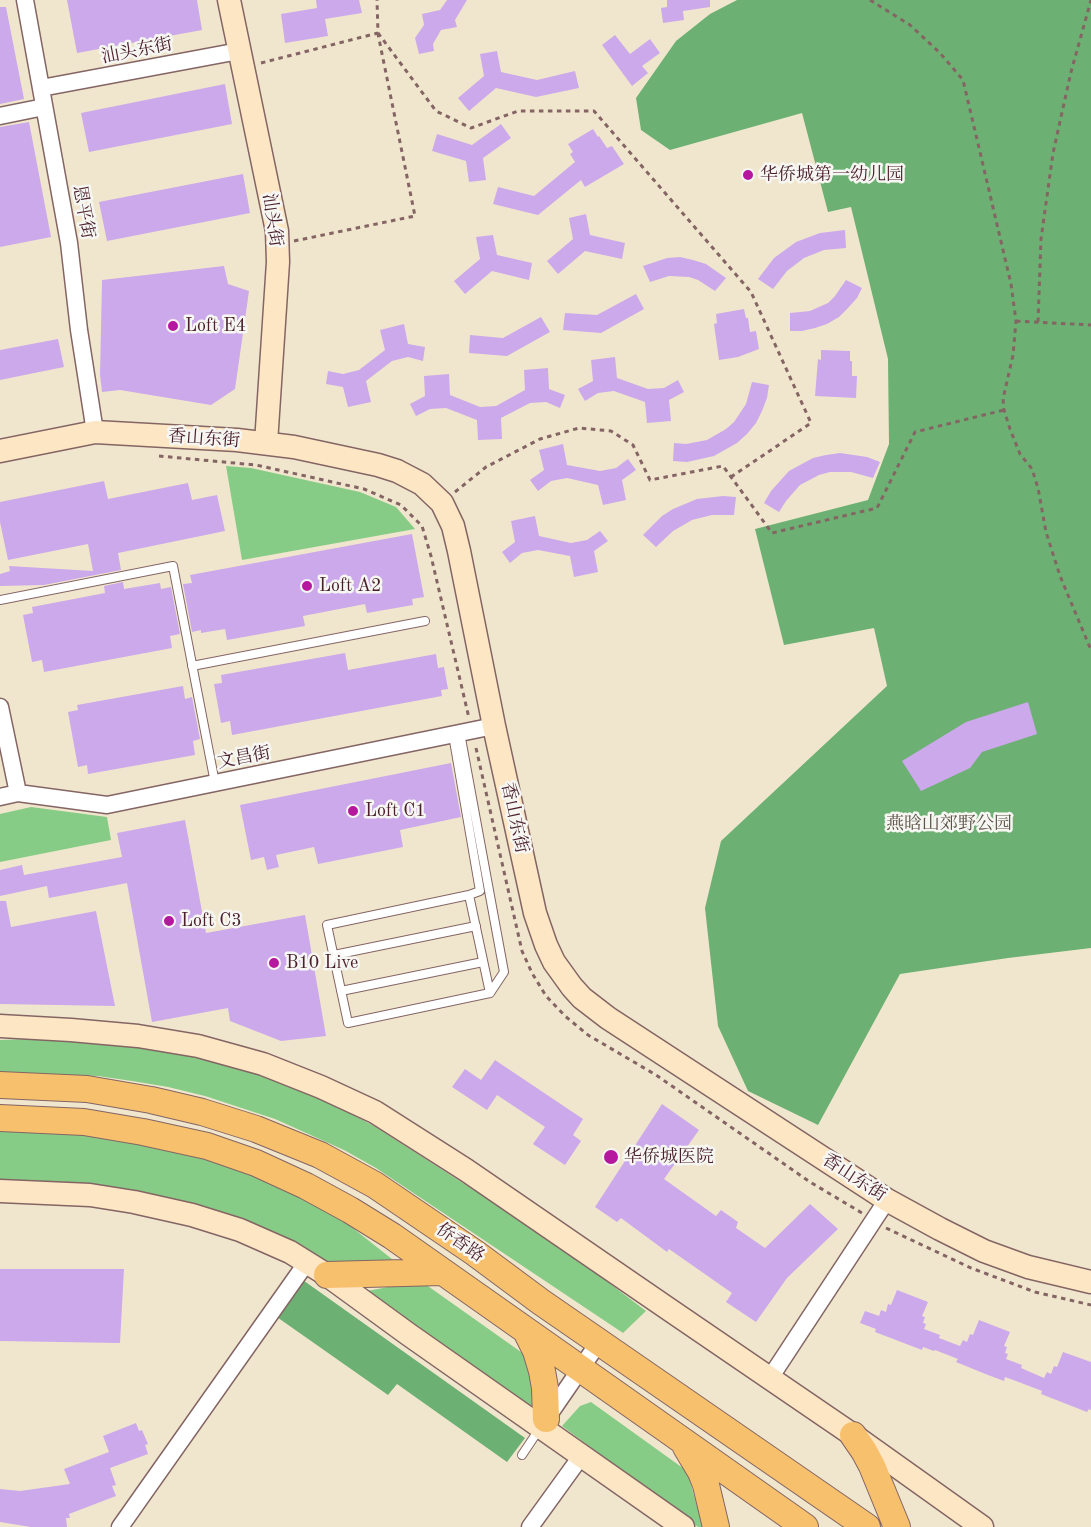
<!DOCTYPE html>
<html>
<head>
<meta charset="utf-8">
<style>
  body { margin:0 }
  canvas { display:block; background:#f0e6cd }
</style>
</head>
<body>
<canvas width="1091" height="1527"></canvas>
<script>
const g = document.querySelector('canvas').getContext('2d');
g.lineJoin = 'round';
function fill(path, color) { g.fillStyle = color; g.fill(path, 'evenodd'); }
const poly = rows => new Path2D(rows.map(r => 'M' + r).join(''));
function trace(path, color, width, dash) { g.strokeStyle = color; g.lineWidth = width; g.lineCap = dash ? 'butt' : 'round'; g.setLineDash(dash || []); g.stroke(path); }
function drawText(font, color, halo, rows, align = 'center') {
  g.font = font + ' "Old Standard TT","Noto Serif SC",serif'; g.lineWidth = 5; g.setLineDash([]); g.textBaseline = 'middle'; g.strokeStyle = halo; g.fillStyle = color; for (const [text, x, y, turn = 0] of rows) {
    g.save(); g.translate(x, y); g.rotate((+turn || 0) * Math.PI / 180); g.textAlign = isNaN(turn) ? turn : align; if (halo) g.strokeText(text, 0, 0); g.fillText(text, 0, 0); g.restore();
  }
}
fill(poly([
  [226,466,251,468,360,492,396,507,415,529,242,560],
  [31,807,107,817,111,840,0,862,0,814],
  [52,1038,123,1042,195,1056,254,1073,314,1094,374,1126,555,1242,646,1311,623,1333,376,1168,344,1150,275,1119,205,1096,168,1087,132,1081,98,1076,0,1072,0,1040],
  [0,1128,125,1138,230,1164,330,1210,397,1263,326,1269,272,1238,0,1181],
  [409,1283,425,1284,521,1352,530,1362,535,1399,532,1410,362,1292],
  [591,1402,687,1471,703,1527,698,1527,562,1426,580,1406]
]), '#87cc86');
fill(poly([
  [737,0,1091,0,1091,948,1008,958,900,974,818,1125,748,1091,718,1026,705,908,721,841,887,686,874,628,784,645,755,529,868,500,889,444,888,359,851,207,828,212,802,113,670,150,641,130,636,98,676,41,710,14],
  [300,1278,525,1438,507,1462,397,1384,388,1395,274,1315]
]), '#6db073');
fill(poly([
  [67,0,197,0,202,30,77,53],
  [316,0,359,0,362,13,325,19,328,36,285,43,281,14,317,8],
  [447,0,467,0,455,20,457,27,441,30,433,44,434,51,419,54,415,38,424,25,422,14,440,10],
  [667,0,710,0,710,7,683,11,684,20,663,23,661,8,667,7],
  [0,7,6,7,24,99,0,104],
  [615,35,630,54,650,39,660,53,642,66,648,73,632,86,602,45],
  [497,51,501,72,537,80,575,71,579,88,536,97,496,88,469,111,458,98,484,76,480,54],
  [225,84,232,124,89,152,81,113],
  [29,122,51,237,0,247,0,127],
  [501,124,511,138,483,158,486,180,469,182,466,161,432,151,437,134,472,145],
  [593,129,598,137,599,136,607,148,612,146,624,164,585,187,581,180,538,215,493,204,498,187,534,196,575,162,570,154,573,152,568,144],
  [243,174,250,213,107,241,99,202],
  [586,214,590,235,625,243,622,259,585,251,558,274,547,261,573,239,569,218],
  [845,230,846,248,824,250,804,258,787,271,773,289,758,279,774,258,796,242,820,233],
  [493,235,497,255,532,263,529,280,492,271,465,294,454,281,480,259,476,237],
  [680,257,693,260,706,264,726,278,715,291,698,280,689,277,669,276,650,282,643,266,667,258],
  [224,266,228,284,249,291,235,389,211,405,120,390,102,392,100,375,102,280],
  [846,280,862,288,857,298,848,308,839,317,827,324,815,328,802,331,790,331,790,313,810,311,828,303,835,296],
  [636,294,644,309,601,333,563,330,565,313,597,315],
  [744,309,746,318,748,318,750,332,756,331,759,349,738,357,719,360,714,324,717,323,716,314],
  [541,317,550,332,507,356,469,353,470,335,503,338],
  [404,324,408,344,425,347,423,361,408,357,392,361,366,381,371,402,348,407,343,387,326,384,328,371,343,374,359,370,385,350,380,330],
  [58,339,64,367,0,380,0,350],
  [821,350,850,351,850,361,852,361,852,376,857,376,856,398,815,396,818,359,821,360],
  [615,357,617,378,648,389,664,388,678,380,684,392,669,400,671,421,647,423,645,402,614,391,598,393,585,401,578,389,593,381,591,360],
  [548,368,549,389,565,395,560,408,546,402,530,403,501,418,502,439,478,440,477,420,446,408,430,409,416,416,410,404,425,396,424,376,449,374,450,395,480,407,496,406,525,390,524,370],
  [752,382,769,385,767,398,762,411,756,423,747,434,737,443,714,456,687,462,673,461,674,443,686,444,707,440,726,429,734,422,746,404],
  [563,444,567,465,600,471,616,468,628,459,636,470,622,480,626,500,603,505,598,485,567,478,551,481,538,491,530,480,544,470,539,450],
  [840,453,867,457,880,462,873,478,851,472,830,472,819,475,800,485,786,501,779,512,764,503,771,491,789,471,813,458,826,455],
  [104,481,108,499,188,483,192,500,217,495,225,531,118,553,121,570,44,585,0,586,0,574,10,571,9,566,93,571,88,544,8,560,0,522,0,502],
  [723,496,736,497,734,515,712,515,692,520,673,531,656,547,643,535,662,516,673,509,697,499],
  [535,516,539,536,571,543,587,540,600,531,608,541,594,551,598,572,574,577,570,556,538,550,522,553,510,563,502,552,515,542,511,521],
  [412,534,424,597,412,599,413,605,367,613,365,604,303,616,305,626,227,640,225,629,201,633,201,630,192,632,183,584,192,583,190,575],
  [123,582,124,589,160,583,161,589,171,587,180,634,170,636,172,648,44,672,42,660,32,662,23,615,33,613,32,607,105,593,104,586],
  [345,653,348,670,436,654,438,668,444,667,448,689,441,690,442,696,232,735,230,721,221,723,214,684,222,683,221,675],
  [183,686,185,699,192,697,200,739,193,741,195,755,88,774,87,765,78,767,68,712,78,710,77,705],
  [1028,702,1037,734,982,752,970,768,921,791,902,761,966,722],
  [451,763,461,817,400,830,403,847,318,864,314,847,276,855,279,867,267,870,264,857,251,860,240,805],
  [185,820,206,933,305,915,326,1036,281,1041,230,1021,228,1008,152,1022,127,883,49,898,47,886,0,896,0,870,22,865,24,875,122,857,117,833],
  [0,901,6,901,11,927,96,911,115,1006,0,1004],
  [495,1060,583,1119,573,1135,581,1141,565,1165,533,1144,545,1127,497,1095,487,1110,452,1087,465,1069,481,1080],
  [662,1104,699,1130,664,1179,716,1216,721,1210,738,1222,736,1228,765,1248,810,1204,838,1229,787,1278,756,1322,726,1302,732,1293,669,1249,667,1252,621,1218,617,1222,595,1207],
  [0,1269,124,1269,120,1343,0,1341],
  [897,1290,928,1302,922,1316,925,1317,923,1323,926,1324,924,1329,940,1335,939,1338,960,1346,963,1340,967,1342,970,1334,973,1335,979,1320,1010,1332,1004,1346,1007,1347,1005,1353,1008,1354,1006,1359,1022,1365,1021,1368,1044,1378,1047,1372,1051,1374,1054,1366,1057,1367,1063,1352,1091,1362,1091,1410,1089,1409,1087,1412,1041,1394,1042,1391,1016,1381,1005,1377,1004,1381,988,1375,956,1362,958,1359,935,1350,934,1351,923,1347,922,1350,875,1332,876,1329,860,1323,865,1311,879,1316,881,1310,886,1312,888,1304,891,1305],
  [136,1423,139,1431,142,1430,148,1444,145,1445,148,1454,110,1468,116,1485,112,1486,116,1496,69,1514,70,1518,66,1518,67,1527,31,1527,0,1522,0,1489,20,1491,70,1484,64,1469,109,1452,103,1436]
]), '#cca9eb');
const lane = poly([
  [0,600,173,566,215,783],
  [192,666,425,621],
  [460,733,504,972,490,993],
  [453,735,480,891,469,895,327,925,348,1023,490,993,469,895],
  [334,955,476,926],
  [341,991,483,962],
  [522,1455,540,1428]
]);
const street = poly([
  [25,0,69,243,79,330,95,432],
  [41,88,239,51],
  [0,116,44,107],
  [0,707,18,793],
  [0,797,18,793,107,805,494,726],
  [770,1378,887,1200],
  [546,1419,599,1342],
  [120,1527,307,1262],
  [530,1527,582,1455]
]);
const secondary = poly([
  [229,0,277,231,278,262,266,443],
  [0,451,95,432,237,440,294,447,378,465,397,471,422,484,442,503,453,526,459,551,494,726,535,913,546,945,554,962,572,987,582,998,608,1018,887,1200,940,1229,984,1251,1028,1267,1091,1282],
  [0,1026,71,1030,138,1036,198,1046,263,1064,321,1087,375,1112,466,1170,667,1308,853,1435,982,1527],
  [0,1191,90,1195,134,1202,192,1215,240,1230,290,1252,327,1275,408,1334,683,1527]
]);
const primary = poly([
  [0,1085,87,1089,151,1100,202,1112,256,1129,320,1155,375,1185,475,1253,541,1302,867,1527],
  [0,1118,84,1122,143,1132,207,1146,256,1163,306,1186,350,1210,392,1236,805,1527],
  [327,1275,442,1272],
  [526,1331,536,1351,542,1371,545,1388,546,1419],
  [853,1435,864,1451,872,1466,897,1527],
  [686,1447,701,1472,706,1485,716,1527]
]);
trace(lane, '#846564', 10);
trace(street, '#846564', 19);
trace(secondary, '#846564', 25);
trace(primary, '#846564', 28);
trace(poly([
  [870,0,910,25,940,53,963,80,1011,284,1016,321,1013,355,1003,399,1004,410,1010,429,1020,454,1032,469,1038,488,1046,532,1060,576,1091,650],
  [378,33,436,111,471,128,518,111,594,111,751,292,811,423,731,477],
  [261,63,378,33,377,0],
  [294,241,415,216,378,34],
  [1016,321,1091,325],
  [1038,322,1041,239,1053,153,1071,72,1091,0],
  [159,456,256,465,364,489,401,505,422,526,431,556,469,718],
  [455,492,486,467,540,439,579,428,611,431,633,445,650,480,723,466,772,533,877,508,915,432,1004,410],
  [476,748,522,951,532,973,546,996,565,1016,588,1035,656,1075,810,1182,862,1213],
  [886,1228,971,1268,1035,1292,1091,1305]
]), '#846564', 3, [4.5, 4.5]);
trace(lane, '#fff', 8);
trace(street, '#fff', 16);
trace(secondary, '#fce6c4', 22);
trace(primary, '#f7c06c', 26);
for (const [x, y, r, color] of [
  [748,175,6,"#b5179e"],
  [173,326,6,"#b5179e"],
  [307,586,6,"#b5179e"],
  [353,811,6,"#b5179e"],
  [169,921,6,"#b5179e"],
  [274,963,6,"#b5179e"],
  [611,1157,8,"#b5179e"]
]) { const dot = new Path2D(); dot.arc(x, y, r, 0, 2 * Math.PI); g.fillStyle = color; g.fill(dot); trace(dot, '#f6f6f2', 2); }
drawText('18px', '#4a1f2b', '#f6f6f2', [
  ["汕头东街",137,51,-11],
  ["恩平街",83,212,80],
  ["汕头街",272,220,82],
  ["香山东街",204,439,4],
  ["文昌街",244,758,-11],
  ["香山东街",514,818,78],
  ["香山东街",854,1178,33],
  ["侨香路",460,1243,35]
]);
drawText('18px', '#4a1f2b', '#f6f6f2', [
  ["华侨城第一幼儿园",760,175],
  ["Loft E4",185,326],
  ["Loft A2",319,586],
  ["Loft C1",365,811],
  ["Loft C3",181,921],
  ["B10 Live",286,963],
  ["华侨城医院",624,1157]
], 'left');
drawText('18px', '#5c5346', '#f6f6f2', [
  ["燕晗山郊野公园",949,824]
]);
</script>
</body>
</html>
